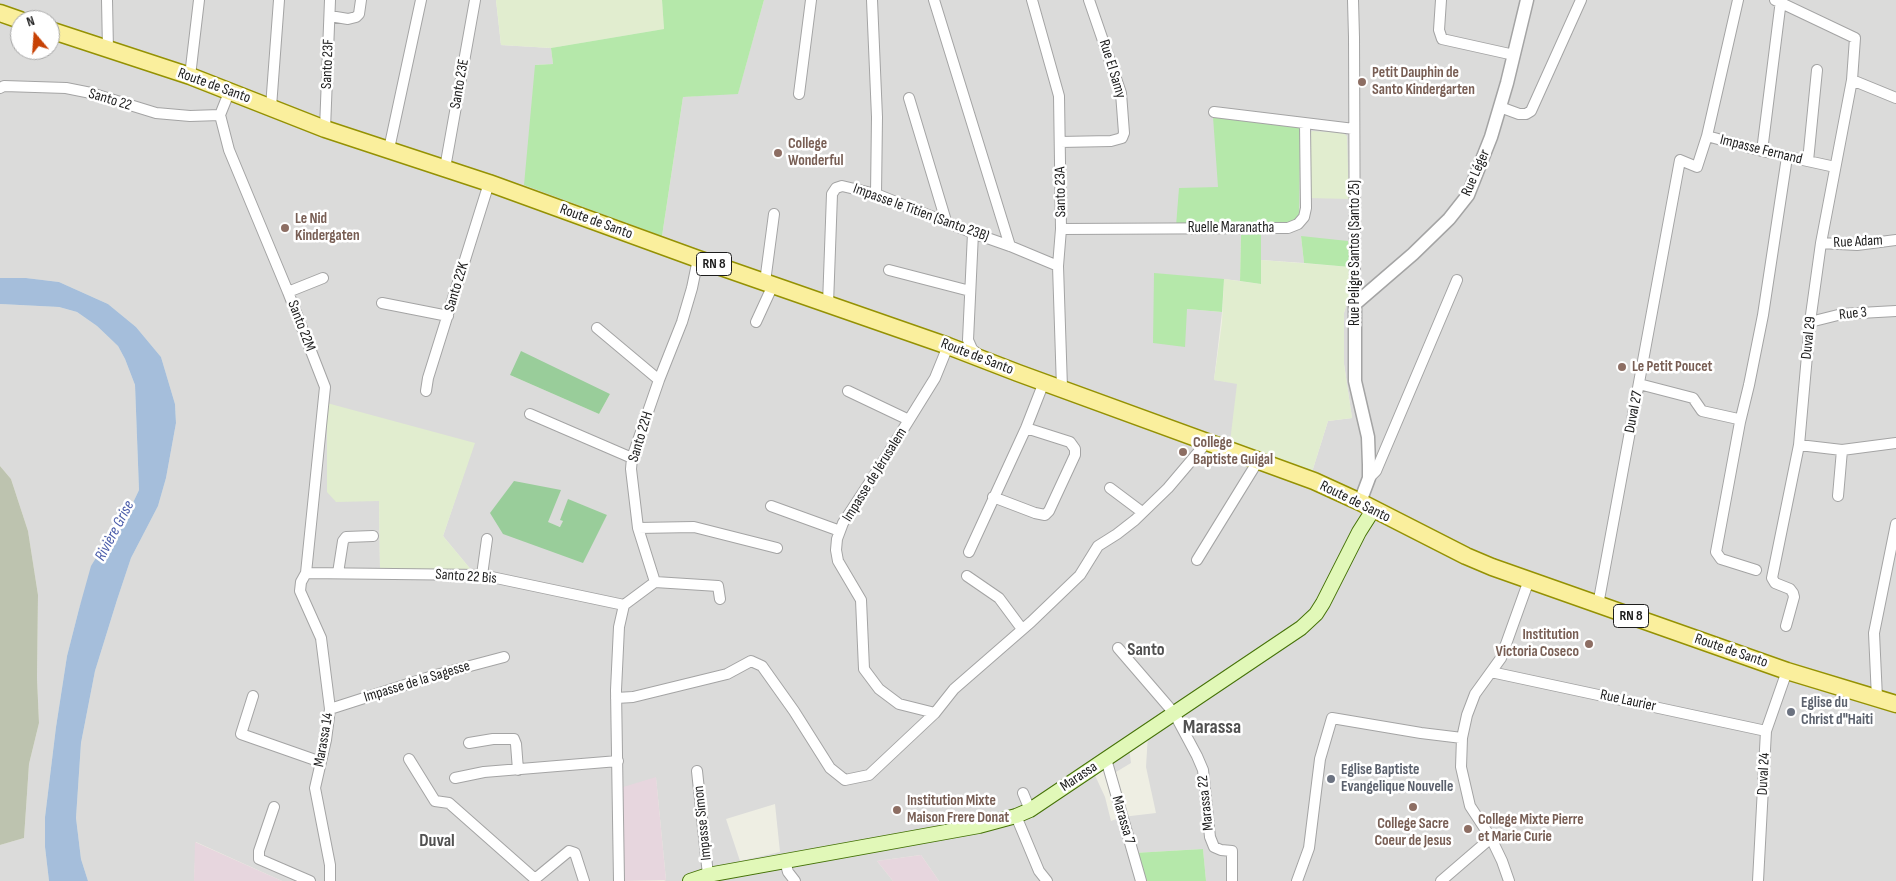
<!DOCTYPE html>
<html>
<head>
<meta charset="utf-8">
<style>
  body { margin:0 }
  #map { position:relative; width:1896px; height:881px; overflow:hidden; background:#eeeee3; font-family:"Sofia Sans Condensed",sans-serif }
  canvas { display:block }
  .north { position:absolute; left:10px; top:10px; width:50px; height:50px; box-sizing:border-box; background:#fff; border:1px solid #a5a5a5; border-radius:50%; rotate:342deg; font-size:14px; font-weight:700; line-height:20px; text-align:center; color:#1d1d1d }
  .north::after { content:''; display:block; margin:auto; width:18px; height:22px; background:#c74104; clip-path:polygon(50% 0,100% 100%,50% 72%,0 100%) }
</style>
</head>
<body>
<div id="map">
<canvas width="1896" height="881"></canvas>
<div class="north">N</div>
</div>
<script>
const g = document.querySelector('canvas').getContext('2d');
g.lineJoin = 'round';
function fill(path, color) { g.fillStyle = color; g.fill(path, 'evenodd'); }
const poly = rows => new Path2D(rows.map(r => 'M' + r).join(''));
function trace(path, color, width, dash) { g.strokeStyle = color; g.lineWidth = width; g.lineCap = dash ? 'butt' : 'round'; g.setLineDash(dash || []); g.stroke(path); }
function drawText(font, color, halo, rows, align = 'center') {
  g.font = font + ' "Sofia Sans Condensed",sans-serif'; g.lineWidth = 5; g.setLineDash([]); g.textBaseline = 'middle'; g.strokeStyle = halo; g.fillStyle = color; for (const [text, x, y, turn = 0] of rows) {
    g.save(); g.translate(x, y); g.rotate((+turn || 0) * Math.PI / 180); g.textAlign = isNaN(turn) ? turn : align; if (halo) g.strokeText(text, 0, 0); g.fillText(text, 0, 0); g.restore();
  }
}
fill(poly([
  [0,0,496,0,501,45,551,48,553,64,535,65,662,236,683,97,738,93,764,0,1896,0,1896,881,1206,881,1203,849,1134,853,1140,881,939,881,921,855,877,861,893,881,664,881,666,880,656,778,623,881,282,881,196,842,194,881,88,881,81,859,76,818,81,743,95,671,117,600,131,558,158,506,166,478,176,423,175,404,161,357,136,327,108,304,59,282,26,278,0,278],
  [20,20,50,20,50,50,20,50],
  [1241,235,1261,235,1261,260,1304,263,1301,236,1350,267,1349,296,1344,313,1344,364,1352,418,1328,421,1312,472,1238,383,1214,380,1222,312,1187,309,1224,279,1240,281],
  [510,375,610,394,599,414],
  [474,443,443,536,472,571,380,568,379,501],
  [490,513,548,523,561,527,563,521,561,520,607,515,582,562],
  [1148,734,1146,767,1156,813,1122,817,1111,821,1105,797,1093,771,1107,762,1116,772,1131,763,1129,747],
  [775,804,780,852,740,861,726,819],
  [0,304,59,307,77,312,97,326,118,346,125,359,135,385,139,490,120,530,111,543,99,553,79,609,67,656,56,727,45,817,45,847,49,881,0,881,0,845,24,838,29,764,39,723,37,678,38,595,28,531,11,479,0,466]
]), '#dbdbda');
fill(poly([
  [656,777,666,880,623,881,620,788],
  [195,842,282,881,194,881],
  [921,855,939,881,893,881,877,861]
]), '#e7d6de');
fill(poly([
  [0,466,11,479,28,531,38,595,37,678,39,723,29,764,24,838,0,845]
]), '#bdc3af');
fill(poly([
  [496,0,662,0,664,29,551,48,501,45],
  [1312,131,1343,133,1347,136,1349,199,1309,198,1308,134],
  [1261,260,1350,267,1349,296,1344,313,1344,364,1352,418,1328,421,1312,472,1230,442,1237,384,1214,380,1222,323,1224,279,1260,284],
  [327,403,475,443,443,536,473,572,380,568,379,501,336,502,327,492]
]), '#e1edcf');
fill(poly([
  [662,0,764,0,738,94,683,97,662,236,524,185,535,65,553,64,551,48,664,29],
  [1213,117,1300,128,1299,226,1176,226,1179,188,1218,187],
  [1261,234,1261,284,1240,281,1241,235],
  [1301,236,1348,241,1350,267,1304,263],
  [1154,273,1224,279,1222,312,1187,309,1185,347,1153,343],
  [1203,849,1206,881,1140,881,1134,853]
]), '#b5e8aa');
fill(poly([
  [521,351,610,394,599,414,510,375],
  [514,481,561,490,548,522,560,527,563,521,560,520,568,499,607,515,583,563,503,534,490,513]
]), '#99cd9a');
fill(poly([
  [0,278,26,278,59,282,108,304,136,327,161,357,175,404,176,423,166,478,158,506,131,558,117,600,95,671,81,743,76,818,81,859,88,881,49,881,45,847,45,817,56,727,67,656,79,609,91,566,99,553,111,543,120,530,139,490,135,385,125,359,118,346,97,326,77,312,59,307,0,304]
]), '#a5bedb');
const minor = poly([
  [107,0,108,50],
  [872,0,877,117,876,194],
  [934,0,1010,246],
  [1032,0,1059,96,1061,229,1058,266,1062,388],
  [1353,0,1354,37,1355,304],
  [1441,0,1439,30,1442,39,1514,55],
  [1775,0,1855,38,1852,80,1821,243,1810,322,1799,445,1772,578,1775,583,1790,589,1793,593,1794,597,1786,626],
  [330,16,348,19,356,17,359,14,361,0],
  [190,76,199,0],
  [1852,80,1896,98],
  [0,88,4,86,66,88,91,93,156,113,190,116,220,115],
  [230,90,220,115,229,150,288,292,325,387,306,573,301,582,300,591,321,638,330,709,326,740,315,788,330,865,330,881],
  [799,94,811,0],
  [909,98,946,221],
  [271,107,279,0],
  [1500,107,1519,114,1526,114,1531,111,1581,0],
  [1214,112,1354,129],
  [325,129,330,0],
  [1707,136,1738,0],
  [1060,142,1111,141,1122,138,1124,133,1121,93,1089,0],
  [389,149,421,0],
  [1762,151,1781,0],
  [1808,161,1817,70],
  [445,168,475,0],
  [1061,229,1276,228,1288,228,1298,224,1304,217,1306,208,1305,124],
  [973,233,968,340,972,349,979,355],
  [1821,243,1857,245,1896,240],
  [889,270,970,291],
  [765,282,774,214],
  [288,292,323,278],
  [382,303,448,316],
  [828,304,832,194,836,188,842,186,876,194,973,233,1010,246,1058,266],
  [756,322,773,285],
  [1810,322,1842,314,1896,311],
  [597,328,659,380],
  [1639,384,1693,398,1702,411,1738,419,1740,422,1716,552,1721,559,1756,570],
  [426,391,428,378,489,183],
  [848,391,909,420],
  [530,414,632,458],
  [1740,422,1749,385,1763,315,1787,157],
  [1799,445,1842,450,1896,443],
  [1369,478,1376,471,1457,280],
  [1110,488,1142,512],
  [1838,496,1842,450],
  [993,497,1035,513,1045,515,1049,511,1075,455,1075,449,1070,442,1026,428],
  [771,506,840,531],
  [638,528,694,527,777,548],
  [969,552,1026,428,1044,382],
  [1197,560,1258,461],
  [306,573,482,575,624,605],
  [338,573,343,541,346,537,373,536],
  [482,575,487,539],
  [967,576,999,598,1022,629],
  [655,582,718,586,720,599],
  [624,605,655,582,638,528,631,469,632,458,659,380,682,322,692,288,698,259],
  [1598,605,1680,160,1697,167,1707,136,1762,151,1835,167],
  [1118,648,1174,713,1197,756,1203,770,1210,837,1214,847,1221,850,1232,851,1232,881],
  [1491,672,1766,731],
  [253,696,241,734,321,762],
  [616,698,633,697,727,674,751,661,762,666,794,711,830,768,845,780,869,775,935,713,954,689,1031,622,1080,575,1098,546,1117,534,1135,520,1168,488,1207,442],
  [1877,698,1874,633,1896,524],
  [330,709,436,675,504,657],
  [935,713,899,704,879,689,864,669,861,600,838,561,836,550,837,539,843,523,881,465,935,378,948,346],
  [469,743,493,739,514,739,516,744,518,770],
  [409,759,435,801,449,803,535,879,569,851,575,853,584,881],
  [1106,759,1141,881],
  [697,771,708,875],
  [455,778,484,772,618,761],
  [1023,793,1030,810],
  [274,807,259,851,259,859,310,881],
  [1016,816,1039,871,1047,881],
  [785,861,788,872,795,881],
  [619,881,616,690,619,627,624,605],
  [1297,881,1309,848,1320,759,1332,718,1421,733,1462,738],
  [1441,881,1491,838],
  [1509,881,1502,861,1491,838,1470,806,1461,767,1462,738,1467,715,1475,694,1501,658,1529,580],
  [1758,881,1766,731,1787,671]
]);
const tertiary = poly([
  [1360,502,1369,478,1369,465,1368,437,1355,381,1355,304,1413,254,1449,219,1468,195,1491,137,1507,83,1527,0]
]);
const secondary = poly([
  [690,881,708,875,979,826,1016,816,1030,810,1301,628,1316,614,1323,603,1359,532,1373,510]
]);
const primary = poly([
  [0,13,20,20],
  [50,30,190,76,325,129,489,183,698,259,948,346,1018,373,1314,481,1360,502,1466,556,1492,567,1787,671,1896,704]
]);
trace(minor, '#a4a4a4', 12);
trace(tertiary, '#a4a4a4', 15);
trace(secondary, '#457207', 16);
trace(primary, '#949103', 19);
trace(minor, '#fff', 10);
trace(tertiary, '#fff', 12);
trace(secondary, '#e1f8b8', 14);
trace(primary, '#faef9d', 16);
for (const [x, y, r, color] of [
  [1362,82,5,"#8d6e63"],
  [778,153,5,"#8d6e63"],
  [285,228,5,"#8d6e63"],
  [1622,367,5,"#8d6e63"],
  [1183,452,5,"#8d6e63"],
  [1589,644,5,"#8d6e63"],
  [1791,712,5,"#6b7280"],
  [1331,779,5,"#6b7280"],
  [1413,807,5,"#8d6e63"],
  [897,810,5,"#8d6e63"],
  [1468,829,5,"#8d6e63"]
]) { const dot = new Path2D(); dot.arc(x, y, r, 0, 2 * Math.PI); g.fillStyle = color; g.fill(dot); trace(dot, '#fff', 2); }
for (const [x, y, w] of [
  [714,264,35],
  [1631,616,35]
]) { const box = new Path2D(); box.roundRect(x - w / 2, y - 11.5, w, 23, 4); g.fillStyle = '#fff'; g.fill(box); trace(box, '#1d1d1d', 1); }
drawText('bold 14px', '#1d1d1d', null, [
  ["RN 8",714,264],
  ["RN 8",1631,616]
]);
drawText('15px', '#1d1d1d', '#fff', [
  ["Santo 23F",328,64,-88],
  ["Rue El Samy",1112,69,73],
  ["Santo 23E",460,84,-80],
  ["Route de Santo",214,86,20],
  ["Santo 22",110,100,17],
  ["Impasse Fernand",1761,150,14],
  ["Rue Léger",1476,173,-66],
  ["Santo 23A",1061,192,-91],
  ["Impasse le Titien (Santo 23B)",921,213,20],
  ["Route de Santo",596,222,20],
  ["Ruelle Maranatha",1231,228],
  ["Rue Adam",1858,242,-3],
  ["Rue Peligre Santos (Santo 25)",1355,253,-90],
  ["Santo 22K",457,287,-73],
  ["Rue 3",1853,314,-6],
  ["Santo 22M",301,326,69],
  ["Duval 29",1809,338,-84],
  ["Route de Santo",977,357,21],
  ["Duval 27",1634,412,-79],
  ["Santo 22H",641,437,-73],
  ["Impasse de Jérusalem",875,475,-58],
  ["Route de Santo",1355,502,26],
  ["Santo 22 Bis",466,577,4],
  ["Route de Santo",1731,651,19],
  ["Impasse de la Sagesse",417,682,-17],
  ["Rue Laurier",1628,701,12],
  ["Marassa 14",324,740,-80],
  ["Duval 24",1764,774,-87],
  ["Marassa",1079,777,-34],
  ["Marassa 22",1206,803,-96],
  ["Marassa 7",1123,820,74],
  ["Impasse Simon",703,823,-96]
]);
drawText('bold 15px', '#785e54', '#fff', [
  ["Petit Dauphin de",1372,73],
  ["Santo Kindergarten",1372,90],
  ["College",788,144],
  ["Wonderful",788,161],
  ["Le Nid",295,219],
  ["Kindergaten",295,236],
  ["Le Petit Poucet",1632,367],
  ["College",1193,443],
  ["Baptiste Guigal",1193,460],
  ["Institution",1579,635,"right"],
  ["Victoria Coseco",1579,652,"right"],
  ["Institution Mixte",907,801],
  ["Maison Frere Donat",907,818],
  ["College Mixte Pierre",1478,820],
  ["et Marie Curie",1478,837],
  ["College Sacre",1413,824,"center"],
  ["Coeur de Jesus",1413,841,"center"]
], 'left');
drawText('bold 15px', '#5b616d', '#fff', [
  ["Eglise du",1801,703],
  ["Christ d\"Haiti",1801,720],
  ["Eglise Baptiste",1341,770],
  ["Evangelique Nouvelle",1341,787]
], 'left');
drawText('italic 16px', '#4c5eab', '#fff', [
  ["Rivière Grise",115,531,-62]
]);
drawText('bold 18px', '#505050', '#fff', [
  ["Santo",1146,650],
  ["Duval",437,841]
]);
drawText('bold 20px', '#505050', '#fff', [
  ["Marassa",1212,728]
]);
</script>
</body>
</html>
